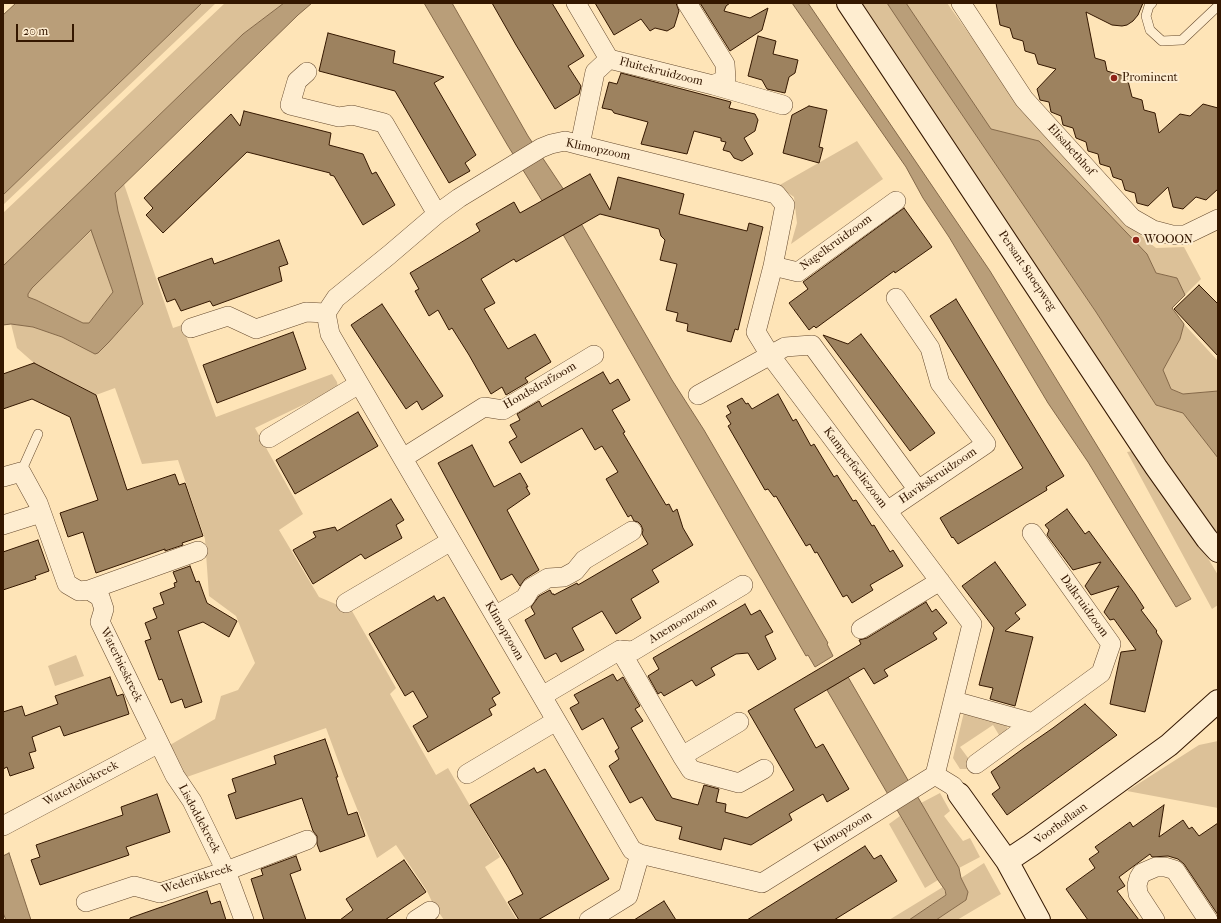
<!DOCTYPE html>
<html>
<head>
<meta charset="utf-8">
<style>
  body { margin:0 }
  #map { position:relative; width:1221px; height:923px; overflow:hidden; background:#fee4b7; font-family:"IM FELL French Canon",serif }
  canvas { display:block }
  .frame { position:absolute; inset:0; border:4px solid #341700; pointer-events:none }
  .scale { position:absolute; left:16px; top:24px; width:58px; height:18px; box-sizing:border-box; border:2px solid #341700; border-top:0; padding-left:5px; font-size:12px; line-height:14px; white-space:nowrap; color:#341700; -webkit-text-stroke:3px #feedd0; paint-order:stroke }
</style>
</head>
<body>
<div id="map">
<canvas width="1221" height="923"></canvas>
<div class="frame"></div>
<div class="scale">20 m</div>
</div>
<script>
const g = document.querySelector('canvas').getContext('2d');
g.lineJoin = 'round';
function fill(path, color) { g.fillStyle = color; g.fill(path, 'evenodd'); }
const poly = rows => new Path2D(rows.map(r => 'M' + r).join(''));
function trace(path, color, width, dash) { g.strokeStyle = color; g.lineWidth = width; g.lineCap = dash ? 'butt' : 'round'; g.setLineDash(dash || []); g.stroke(path); }
function drawText(font, color, halo, rows, align = 'center') {
  g.font = font + ' "IM FELL French Canon",serif'; g.lineWidth = 4; g.setLineDash([]); g.textBaseline = 'middle'; g.strokeStyle = halo; g.fillStyle = color; for (const [text, x, y, turn = 0] of rows) {
    g.save(); g.translate(x, y); g.rotate((+turn || 0) * Math.PI / 180); g.textAlign = isNaN(turn) ? turn : align; if (halo) g.strokeText(text, 0, 0); g.fillText(text, 0, 0); g.restore();
  }
}
fill(poly([
  [202,3,216,3,3,205,3,195],
  [225,3,284,3,243,34,3,266,3,213],
  [860,3,887,3,931,69,1096,312,1156,405,1183,412,1218,458,1218,537,1045,281],
  [906,3,947,3,1028,116,1127,224,1156,248,1184,247,1201,279,1185,295,1177,278,1156,273,1147,254,1039,141,991,129],
  [857,141,883,179,791,244,797,223,794,197,778,186],
  [124,184,173,328,182,325,216,417,332,374,337,382,338,388,255,428,303,514,279,530,319,597,352,611,396,688,390,694,436,775,448,768,500,857,485,867,517,920,444,920,433,904,427,891,396,845,377,858,343,774,326,728,184,778,170,745,215,719,221,696,238,690,255,663,236,616,209,596,205,539,178,460,142,464,115,388,96,395,34,363,17,348,11,324,33,327,62,337,95,354,98,353,109,342,143,305,118,211,115,193],
  [92,230,113,292,89,323,83,323,36,300,28,297,28,294,32,288],
  [1184,324,1218,361,1218,391,1183,394,1171,389,1166,380,1163,370,1180,339],
  [1133,451,1206,555,1218,575,1218,605,1212,609,1127,452],
  [76,655,84,676,55,686,48,666],
  [964,712,1008,723,1006,735,999,735,993,725,960,747,974,766,969,769,960,769,953,758],
  [1218,741,1218,808,1127,791,1199,745],
  [940,793,950,811,944,816,963,841,970,838,980,857,959,868,921,803],
  [900,816,938,880,925,888,889,824],
  [984,863,1001,894,957,920,936,920,966,900,968,892,961,878],
  [943,887,946,895,909,920,889,920]
]), '#dcc198');
const water = poly([
  [16,3,202,3,3,195,3,15,16,3],
  [284,3,312,3,298,15,115,193,118,211,143,304,109,342,98,353,95,354,62,337,33,327,11,324,3,325,3,266,243,34,284,3],
  [91,230,113,292,89,323,83,323,36,300,28,297,28,294,32,288,91,230],
  [424,3,452,3,528,136,572,202,551,215,508,146,424,3],
  [792,3,808,3,990,271,1191,599,1176,607,1088,462,1048,403,949,237,923,198,906,167,792,3],
  [887,3,906,3,991,129,1039,141,1147,254,1156,273,1177,278,1185,295,1172,308,1184,324,1180,339,1163,370,1171,389,1183,394,1218,391,1218,458,1183,413,1156,405,1096,312,931,69,887,3],
  [579,220,672,380,704,430,828,643,827,644,833,656,815,667,808,655,806,656,561,231,579,220],
  [848,677,959,868,961,878,968,892,966,900,936,920,909,920,946,895,945,890,938,880,827,690,848,677],
  [9,853,31,920,6,920,3,913,3,856,9,853]
]);
fill(water, '#b99e79');
trace(water, '#846849', 1);
const building = poly([
  [492,3,552,3,584,56,568,66,581,86,579,94,555,109,516,45,492,3],
  [595,3,676,3,679,11,674,27,667,31,655,28,650,31,641,19,614,35,595,3],
  [700,3,730,3,726,6,724,11,750,18,768,8,762,30,730,51,700,3],
  [996,3,1143,3,1138,15,1133,21,1127,25,1122,26,1112,25,1086,12,1095,58,1105,61,1107,71,1127,77,1132,97,1142,100,1144,110,1155,113,1159,133,1180,114,1190,116,1203,104,1218,108,1218,189,1206,200,1196,197,1183,209,1173,207,1168,187,1148,206,1137,203,1135,193,1125,190,1122,180,1113,177,1110,167,1100,164,1098,154,1088,151,1086,142,1076,138,1073,128,1063,125,1061,116,1051,112,1049,102,1040,100,1037,89,1056,69,1038,64,1035,54,1025,51,1023,41,1013,38,1010,28,1000,25,996,3],
  [328,33,395,51,393,63,444,77,434,83,476,155,465,163,470,171,449,183,395,91,319,71,328,33],
  [758,36,776,41,773,54,798,60,795,73,789,77,785,93,767,89,762,80,748,76,758,36],
  [621,73,731,102,729,108,755,114,758,120,755,131,744,138,753,154,742,161,734,158,730,152,723,150,726,142,721,141,721,138,694,131,687,154,641,144,648,122,614,113,612,110,602,108,609,82,617,84,621,73],
  [809,106,827,110,819,147,823,148,819,163,783,153,792,115,809,106],
  [244,111,331,133,329,145,363,154,372,174,376,172,395,205,363,225,334,176,330,175,330,173,247,152,163,233,146,215,153,208,144,198,231,114,240,126,244,111],
  [590,174,610,210,618,177,684,194,679,214,747,231,749,223,763,227,738,330,735,329,731,342,687,331,688,324,676,321,678,313,666,310,677,264,660,260,665,240,661,236,659,229,600,214,516,262,514,259,481,279,495,303,484,309,508,349,535,334,551,362,525,378,528,382,506,395,502,387,491,394,469,355,452,328,449,330,438,310,429,316,415,291,419,289,410,273,480,231,476,224,514,202,520,213,590,174],
  [904,208,932,247,895,273,894,271,816,328,814,326,809,330,789,303,808,289,803,282,904,208],
  [279,240,288,264,279,267,282,281,213,306,210,301,181,311,175,299,167,302,158,278,212,258,214,264,279,240],
  [1199,285,1218,304,1218,356,1174,309,1199,285],
  [956,299,1064,476,1046,487,1047,490,958,544,953,537,952,538,940,518,1023,468,930,316,956,299],
  [382,304,443,396,422,410,417,401,406,409,351,325,382,304],
  [293,332,306,369,217,403,203,365,293,332],
  [861,334,935,433,910,451,823,335,848,344,861,334],
  [34,363,96,395,127,490,175,474,179,485,185,483,203,536,182,543,183,545,165,551,165,549,96,573,83,532,68,537,60,513,98,500,70,417,32,399,3,409,3,374,34,363],
  [603,372,610,384,618,379,630,400,612,410,625,432,623,433,666,505,669,504,673,512,677,509,683,528,693,545,652,570,659,582,631,599,641,618,616,634,602,611,572,628,584,650,561,662,556,653,545,659,525,620,535,614,531,607,539,596,550,590,552,594,554,594,554,595,577,583,578,585,648,544,642,534,643,530,641,525,638,522,634,521,631,515,628,517,606,479,618,472,602,446,595,450,582,428,521,463,509,442,517,437,510,425,520,420,517,414,539,401,542,407,543,406,603,372],
  [778,394,793,421,796,419,811,446,814,444,834,477,837,475,853,501,856,500,872,526,874,525,890,552,893,550,903,566,870,585,873,590,852,603,847,595,843,597,817,552,815,553,810,544,806,546,776,496,774,497,768,489,765,490,728,426,731,424,726,416,731,413,727,406,742,398,746,404,748,403,752,409,778,394],
  [358,412,378,446,295,494,276,460,358,412],
  [472,445,494,487,520,473,528,487,526,487,530,494,507,510,539,570,525,579,520,586,512,574,501,580,438,463,472,445],
  [391,499,404,520,396,525,402,538,365,559,361,554,313,584,293,550,316,537,313,532,335,527,337,531,391,499],
  [1067,509,1085,534,1089,531,1135,594,1144,608,1141,610,1157,631,1156,632,1162,641,1145,712,1110,704,1121,652,1136,650,1114,619,1110,620,1104,612,1119,586,1091,595,1085,586,1101,562,1073,570,1047,535,1049,530,1045,525,1067,509],
  [38,540,49,571,35,576,36,579,3,590,3,552,38,540],
  [995,562,1026,605,1015,613,1020,619,1005,631,1033,637,1015,706,990,699,993,688,979,685,994,628,962,586,995,562],
  [190,566,196,582,199,581,207,603,237,621,229,637,203,622,178,631,202,702,185,708,182,699,171,703,162,679,159,680,145,641,151,639,145,623,157,618,153,608,164,604,160,593,175,587,174,583,177,582,173,572,190,566],
  [434,596,437,601,444,597,500,693,492,698,496,705,489,709,492,715,428,752,413,726,428,717,413,691,405,696,369,634,434,596],
  [926,602,932,612,936,609,947,623,933,633,937,639,884,670,888,676,874,684,864,668,794,709,816,748,823,744,849,789,827,802,823,794,789,814,792,820,751,845,724,838,721,850,679,839,682,827,656,820,642,797,630,803,609,766,619,759,615,751,619,748,603,718,582,730,570,708,579,703,574,695,613,674,617,681,623,677,640,706,635,709,643,721,631,728,672,798,698,805,704,785,719,789,716,802,726,804,725,812,747,818,794,790,748,711,861,644,859,640,867,638,926,602],
  [745,604,751,615,760,610,773,632,765,636,776,659,758,670,748,653,736,654,711,668,715,675,696,686,692,680,664,696,661,692,658,694,648,676,659,669,653,658,745,604],
  [110,677,117,696,123,694,129,714,64,736,60,726,32,737,36,751,29,753,34,768,10,776,7,767,3,769,3,712,22,706,25,716,58,704,55,696,110,677],
  [1085,704,1117,735,1007,815,992,794,1000,788,991,772,1024,748,1053,728,1085,704],
  [325,739,338,777,336,777,348,815,357,812,365,836,320,852,317,844,317,836,313,831,302,798,236,819,228,795,236,792,232,779,276,764,274,756,325,739],
  [534,768,537,773,545,769,609,879,538,920,519,920,508,902,523,894,508,867,470,805,534,768],
  [157,794,170,832,126,847,129,855,40,885,31,860,40,857,36,845,123,815,121,807,157,794],
  [1164,805,1159,837,1183,820,1189,829,1192,827,1199,836,1218,823,1218,915,1184,864,1178,859,1168,856,1152,857,1150,854,1119,877,1125,886,1117,891,1139,920,1088,920,1066,889,1095,868,1089,859,1099,852,1095,847,1130,822,1133,827,1164,805],
  [865,846,874,859,881,855,897,881,834,920,747,920,865,846],
  [296,856,301,870,290,874,306,920,264,920,251,879,263,875,261,869,296,856],
  [404,860,426,892,385,920,340,920,353,910,346,899,404,860],
  [207,891,211,904,220,901,226,920,130,920,130,918,207,891],
  [664,901,676,920,634,920,664,901]
]);
fill(building, '#9d825f');
trace(building, '#341700', 1);
const lane = poly([
  [1152,3,1149,6,1146,16,1150,30,1162,41,1182,40,1218,6],
  [21,472,38,434]
]);
const street = poly([
  [576,3,609,59,713,85,726,79,725,64,687,3],
  [961,3,1024,99,1132,218,1153,230,1172,235,1185,235,1218,219],
  [307,72,297,81,290,105,339,117,352,115,384,123,437,214],
  [713,85,783,105],
  [580,145,595,72,609,59],
  [773,266,798,272,896,201],
  [191,328,228,316,256,329,306,312,326,313],
  [698,395,785,347,812,345,918,490],
  [269,438,359,384],
  [403,458,484,407,503,410,594,355],
  [3,477,21,472,38,503,67,584,79,591,89,590,100,597,104,609,100,622,159,743,175,776,192,801,226,871,244,920],
  [887,511,986,444,940,383,930,348,896,298],
  [3,525,41,513],
  [89,590,198,551],
  [346,603,451,541],
  [495,616,525,598,531,588,548,578,564,577,575,571,584,560,632,531],
  [861,629,940,581],
  [620,650,633,651,743,585],
  [542,696,620,650,682,756,739,722],
  [954,701,1033,723],
  [682,756,691,770,739,783,764,769],
  [976,764,1101,673,1111,644,1032,533],
  [467,774,556,721],
  [935,775,972,624,770,355,756,332,773,266,785,205,776,194,580,145,565,141,551,144,541,148,459,198,437,214,389,255,336,298,326,313,330,334,632,850,640,854,762,883,935,775,953,786,959,794],
  [3,826,159,743],
  [86,902,134,886,160,893,226,871,307,840],
  [416,920,430,911],
  [589,920,628,896,640,854],
  [1155,920,1138,894,1137,885,1139,878,1142,873,1156,867,1165,867,1175,870,1208,920]
]);
const secondary = poly([
  [848,3,1156,467,1207,539,1218,551],
  [959,794,1007,861],
  [1039,920,1007,861,1031,845,1169,745,1218,701]
]);
trace(lane, '#664a2e', 10);
trace(street, '#664a2e', 20);
trace(secondary, '#341700', 24);
trace(lane, '#feedd0', 9);
trace(street, '#feedd0', 19);
trace(secondary, '#feedd0', 22);
for (const [x, y, r, color] of [
  [1114,78,4,"#8f2418"],
  [1136,240,4,"#8f2418"]
]) { const dot = new Path2D(); dot.arc(x, y, r, 0, 2 * Math.PI); g.fillStyle = color; g.fill(dot); trace(dot, '#feedd0', 1.5); }
drawText('12px', '#341700', '#feedd0', [
  ["Fluitekruidzoom",661,72,14],
  ["Klimopzoom",598,150,12],
  ["Elisabethhof",1071,150,48],
  ["Nagelkruidzoom",836,243,-36],
  ["Persant Snoepweg",1027,271,56],
  ["Hondsdrafzoom",540,386,-30],
  ["Kamperfoeliezoom",855,468,53],
  ["Havikskruidzoom",938,476,-34],
  ["Dalkruidzoom",1084,606,54],
  ["Anemoonzoom",683,621,-31],
  ["Klimopzoom",504,631,60],
  ["Waterbieskreek",121,665,64],
  ["Waterleliekreek",81,784,-28],
  ["Lisdoddekreek",199,819,62],
  ["Voorhoflaan",1061,824,-36],
  ["Klimopzoom",843,832,-32],
  ["Wederikkreek",197,879,-18]
]);
drawText('12px', '#341700', '#feedd0', [
  ["Prominent",1122,78],
  ["WOOON",1144,240]
], 'left');
</script>
</body>
</html>
